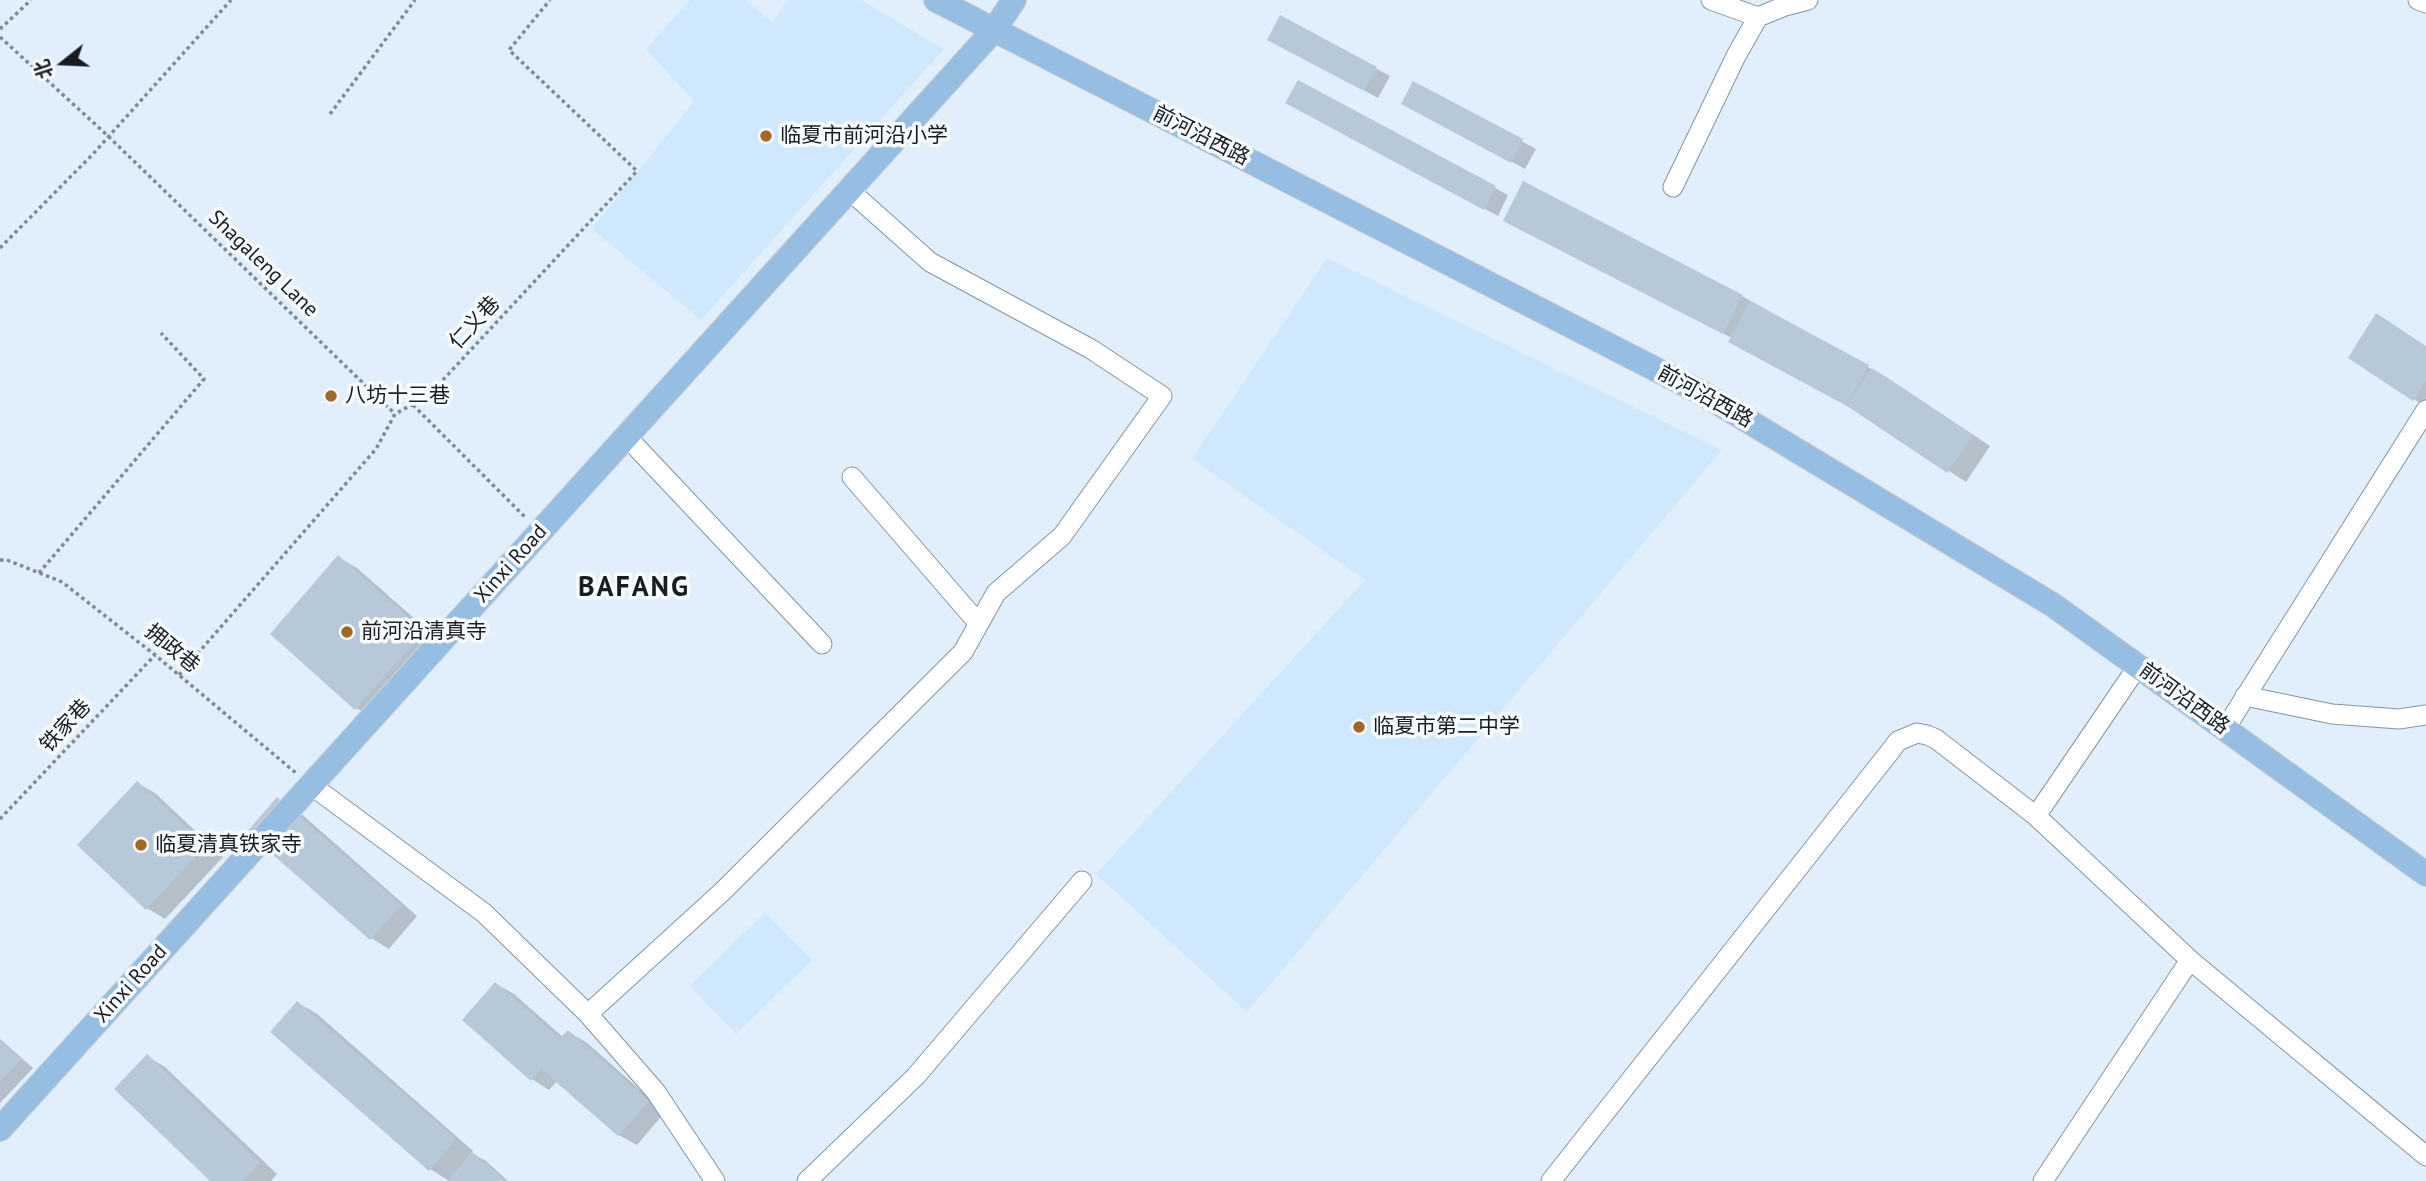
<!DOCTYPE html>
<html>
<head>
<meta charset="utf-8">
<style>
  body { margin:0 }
  #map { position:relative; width:2426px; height:1181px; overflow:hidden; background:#e1effd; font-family:"PT Sans","Noto Sans SC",sans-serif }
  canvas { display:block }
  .north { position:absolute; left:28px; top:28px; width:70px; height:70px; -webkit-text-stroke:5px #f7fbfe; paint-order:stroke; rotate:252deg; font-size:19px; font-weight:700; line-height:28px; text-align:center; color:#171d23 }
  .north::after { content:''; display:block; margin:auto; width:24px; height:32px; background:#171d23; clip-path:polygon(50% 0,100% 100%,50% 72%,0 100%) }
</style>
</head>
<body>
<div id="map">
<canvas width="2426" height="1181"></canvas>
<div class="north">北</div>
</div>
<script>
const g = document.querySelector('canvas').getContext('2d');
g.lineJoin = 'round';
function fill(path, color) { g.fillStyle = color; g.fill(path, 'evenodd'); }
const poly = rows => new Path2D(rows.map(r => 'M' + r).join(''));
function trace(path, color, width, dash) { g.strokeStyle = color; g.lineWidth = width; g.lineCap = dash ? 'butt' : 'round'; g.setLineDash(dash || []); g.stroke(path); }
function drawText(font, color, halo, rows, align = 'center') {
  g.font = font + ' "PT Sans","Noto Sans SC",sans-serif'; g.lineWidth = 7; g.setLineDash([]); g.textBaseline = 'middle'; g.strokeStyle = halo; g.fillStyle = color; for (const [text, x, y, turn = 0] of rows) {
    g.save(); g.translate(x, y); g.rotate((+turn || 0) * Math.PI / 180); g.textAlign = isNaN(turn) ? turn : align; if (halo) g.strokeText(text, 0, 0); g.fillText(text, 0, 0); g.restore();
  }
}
fill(poly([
  [690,0,745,0,772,22,788,0,861,0,944,49,701,320,592,229,694,101,646,49],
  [1327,258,1722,450,1247,1012,1096,874,1365,580,1192,459],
  [765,912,812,960,736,1034,690,986]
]), '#d0e8fe');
fill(poly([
  [1281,17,1390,76,1378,98,1283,46],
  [1299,82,1508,195,1498,216,1301,110],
  [1414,83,1536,149,1525,169,1417,111],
  [1523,230,1742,296,1886,377,1990,446,1966,482,1853,408,1732,338],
  [2426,347,2426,407,2350,357],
  [339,558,357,568,441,642,374,718,356,708],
  [137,783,155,793,223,857,165,919,147,908],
  [278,799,296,809,417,916,389,949,371,938],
  [496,984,514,994,563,1037,568,1032,586,1042,665,1112,637,1145,619,1135,557,1081,549,1090,532,1079],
  [298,1003,316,1013,473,1151,471,1153,486,1161,508,1181,449,1181,430,1169],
  [0,1039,33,1068,0,1103],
  [147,1056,165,1067,277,1174,271,1181,212,1181]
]), '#0003');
fill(poly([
  [1280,15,1377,67,1364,91,1267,40],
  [1298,80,1496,186,1484,210,1285,103],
  [1413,81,1523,139,1511,163,1401,104],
  [1523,181,1743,295,1723,334,1503,221],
  [1750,301,1869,365,1849,402,1872,368,1973,435,1947,473,1847,406,1728,342],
  [2376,313,2426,346,2426,381,2413,401,2348,358],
  [338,555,424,631,355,710,270,634],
  [137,781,206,845,146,910,77,845],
  [277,797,401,905,370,940,247,832],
  [495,982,560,1038,568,1030,649,1101,618,1136,541,1069,531,1081,462,1020],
  [297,1001,456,1139,429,1171,270,1032],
  [0,1040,21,1059,0,1082],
  [147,1054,260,1163,243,1181,210,1181,114,1089],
  [472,1152,506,1181,447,1181]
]), '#b7c8d9');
const minor = poly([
  [1711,0,1758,17],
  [2418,0,2426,3],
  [1673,187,1736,56,1758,17,1785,6,1808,0],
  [626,436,822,644],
  [852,477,979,624],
  [2245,696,2332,714,2399,719,2426,715],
  [2225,729,2426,410],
  [311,785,484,913,588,1014,656,1092,715,1181],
  [2036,816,2138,666],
  [588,1014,723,891,963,652,996,593,1062,536,1162,396,1091,349,930,262,849,190],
  [807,1181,916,1076,1082,881],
  [1551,1181,1892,749,1898,741,1917,733,1927,735,1936,739,2036,816,2190,960,2426,1156],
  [2043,1181,2190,960]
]);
const major = poly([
  [936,0,1700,392,2053,605,2426,874],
  [0,1129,994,30,1014,0]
]);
trace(minor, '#8494a3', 21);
trace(major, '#d1d2d3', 26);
trace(poly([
  [0,29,31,0],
  [0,37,108,136,395,414],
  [330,114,415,0],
  [0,248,93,154,231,0],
  [413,405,526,518],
  [0,560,7,560,62,582,155,655,296,773],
  [39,573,204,379,161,333],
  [179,675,376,449,395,414,428,396,637,171,509,50,550,0],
  [0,819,155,655]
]), '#808a94', 3.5, [3.5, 3.5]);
trace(minor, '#fff', 19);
trace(major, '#95bee2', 24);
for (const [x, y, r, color] of [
  [766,136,7,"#a16925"],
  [331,396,7,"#a16925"],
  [347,632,7,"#a16925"],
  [1359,727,7,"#a16925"],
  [141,845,7,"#a16925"]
]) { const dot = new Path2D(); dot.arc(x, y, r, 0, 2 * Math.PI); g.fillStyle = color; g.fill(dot); trace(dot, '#f7fbfe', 2.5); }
drawText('21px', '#171d23', '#f7fbfe', [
  ["临夏市前河沿小学",780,136],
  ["八坊十三巷",345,396],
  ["前河沿清真寺",361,632],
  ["临夏市第二中学",1373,727],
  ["临夏清真铁家寺",155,845]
], 'left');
drawText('21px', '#171d23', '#f7fbfe', [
  ["前河沿西路",1201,136,27],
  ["Shagaleng Lane",263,264,44],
  ["仁义巷",475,323,-47],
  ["前河沿西路",1705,397,29],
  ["Xinxi Road",511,564,-48],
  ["拥政巷",172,649,39],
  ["前河沿西路",2184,699,36],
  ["铁家巷",66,726,-47],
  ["Xinxi Road",131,984,-48]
]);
g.letterSpacing = '2px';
drawText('bold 28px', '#171d23', '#f7fbfe', [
  ["BAFANG",634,588]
]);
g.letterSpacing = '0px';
</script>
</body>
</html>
